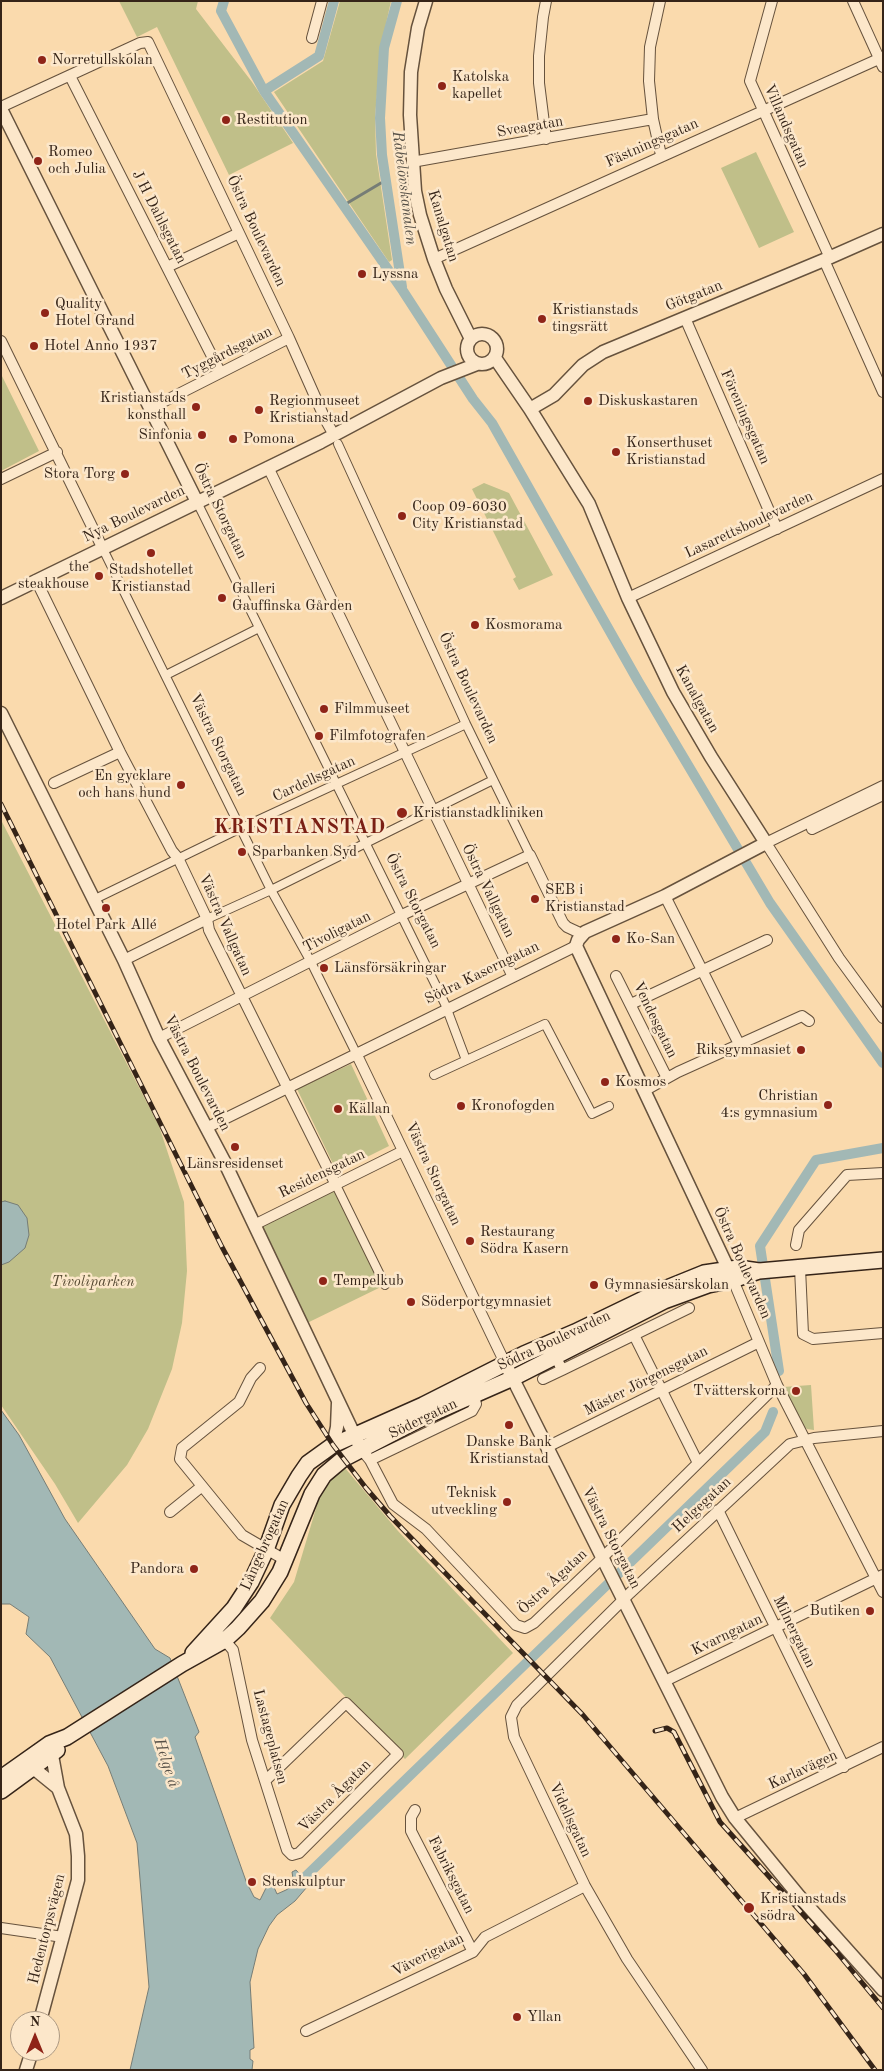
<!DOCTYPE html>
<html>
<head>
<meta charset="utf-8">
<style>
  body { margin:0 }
  #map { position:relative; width:884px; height:2071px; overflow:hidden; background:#fadaad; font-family:"Old Standard TT",serif }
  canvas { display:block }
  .frame { position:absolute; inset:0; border:2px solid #352418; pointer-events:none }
  .north { position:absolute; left:10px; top:2011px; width:50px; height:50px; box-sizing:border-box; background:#fce7ca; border:1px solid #ac9983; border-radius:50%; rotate:0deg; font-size:14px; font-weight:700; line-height:20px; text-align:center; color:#352418 }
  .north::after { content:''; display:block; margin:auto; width:18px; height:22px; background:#8f2418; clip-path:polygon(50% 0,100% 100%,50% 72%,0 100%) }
</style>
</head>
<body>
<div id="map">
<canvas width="884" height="2071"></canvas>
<div class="frame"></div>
<div class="north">N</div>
</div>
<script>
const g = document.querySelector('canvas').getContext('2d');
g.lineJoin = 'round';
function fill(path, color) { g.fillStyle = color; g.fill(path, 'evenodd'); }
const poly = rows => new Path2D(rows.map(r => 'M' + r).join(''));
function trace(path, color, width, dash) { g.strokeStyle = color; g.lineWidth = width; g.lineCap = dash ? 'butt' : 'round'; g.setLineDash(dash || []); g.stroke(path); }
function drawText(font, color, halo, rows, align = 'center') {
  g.font = font + ' "Old Standard TT",serif'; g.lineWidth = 5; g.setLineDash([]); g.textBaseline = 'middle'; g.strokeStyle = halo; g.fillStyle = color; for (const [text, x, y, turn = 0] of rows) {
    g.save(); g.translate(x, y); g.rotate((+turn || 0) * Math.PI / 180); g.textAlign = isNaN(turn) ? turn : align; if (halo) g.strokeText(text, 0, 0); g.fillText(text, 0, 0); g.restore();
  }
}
fill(poly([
  [119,1,198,1,196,9,252,82,293,143,229,175,157,27,137,37],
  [340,1,391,1,381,47,375,117,376,154,392,260,389,262,274,92,323,61],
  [756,152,794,232,759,248,721,168],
  [1,374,39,451,1,471],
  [484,483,509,493,553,575,519,590,513,579,516,577,472,489],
  [1,820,159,1126,184,1202,187,1271,182,1323,172,1369,148,1429,127,1465,78,1523,55,1484,1,1405],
  [351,1064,389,1146,337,1172,297,1089],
  [336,1185,385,1285,303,1325,254,1225],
  [811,1385,814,1430,807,1429,801,1425,783,1387],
  [345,1468,398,1531,513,1653,405,1759,270,1618,294,1582,320,1495,334,1476]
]), '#c0bf89');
const water = poly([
  [5,1201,18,1205,27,1218,29,1235,25,1248,9,1262,1,1265,1,1202,5,1201],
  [1,1410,19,1435,65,1519,155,1649,170,1658,199,1732,195,1737,246,1881,254,1897,260,1900,266,1888,273,1885,277,1894,286,1890,294,1885,292,1872,296,1870,308,1883,307,1887,295,1901,277,1915,269,1926,258,1949,250,1982,254,2048,250,2050,250,2059,253,2061,252,2070,130,2070,149,1987,137,1843,108,1766,50,1657,26,1634,29,1617,10,1604,1,1604,1,1410]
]);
fill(water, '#a2b8b5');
trace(water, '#767d76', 1);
trace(poly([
  [344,205,386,180]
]), '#767d76', 3);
trace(poly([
  [224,1,221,11,264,91,403,291,473,399,492,423,638,681,770,903,883,1063],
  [397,1,384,48,380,118,382,155,402,287],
  [264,91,319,56,334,1],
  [779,1371,760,1246,816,1160,883,1148],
  [304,1878,765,1432,773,1412]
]), '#a2b8b5', 10);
const pedestrian = poly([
  [338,444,466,724,530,855],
  [197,502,445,1004,466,1060],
  [102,547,271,890,311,962,356,1053],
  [166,675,259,628],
  [93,900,241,828,466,724],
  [207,919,271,890,493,780],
  [434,1075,545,1024,592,1114,609,1106],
  [336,1185,385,1285]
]);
const minor = poly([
  [546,1,543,17,539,56,539,83,546,139],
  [660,1,650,47,649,81,653,119,661,155],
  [772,1,750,81,830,258],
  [853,1,883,67],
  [312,38,322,1],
  [70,76,220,372],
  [1,107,140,43,148,42,289,338,325,419,334,435],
  [412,162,653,119],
  [434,259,883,57],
  [824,260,883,392],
  [167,267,239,233],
  [685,318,777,529],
  [1,341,102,547],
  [151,408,289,338],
  [268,467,513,977],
  [1,479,57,452],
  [36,580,120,752,172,851,178,858,207,919,209,930,336,1185],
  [628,598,883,479],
  [54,783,120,752],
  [812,829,883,795],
  [766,843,839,958,883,1018],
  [766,843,883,786],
  [665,896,739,1044],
  [124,960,207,919],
  [616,976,667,1078],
  [631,1004,767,940],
  [159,1038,402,915,530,855,563,923,567,927,582,934],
  [356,1053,505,1363],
  [644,1091,678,1072,802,1016,809,1021],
  [206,1128,576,946],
  [254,1225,403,1151],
  [796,1245,799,1230,847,1175,883,1173],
  [800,1268,803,1334,813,1339,883,1333],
  [733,1280,777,1385,883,1592],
  [634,1335,698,1463],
  [555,1355,562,1370,689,1308],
  [260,1368,251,1378,239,1402,182,1448,180,1459,242,1535,285,1560],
  [543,1379,562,1370],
  [547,1447,759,1342],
  [361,1449,370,1460,393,1504,426,1529,516,1625,525,1628,534,1623,597,1563,777,1385],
  [370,1460,472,1411,476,1404,474,1395],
  [718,1510,844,1767],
  [170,1512,201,1487],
  [221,1636,233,1650,252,1740,287,1850,292,1855,299,1853,398,1754,346,1703,265,1781],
  [665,1681,883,1575],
  [415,1810,411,1817,411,1831,473,1952],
  [735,1818,883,1747],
  [1,1928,63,1937],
  [306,2031,473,1952,485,1937,585,1886],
  [702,2070,627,1959,585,1886,514,1737,511,1717,517,1705,630,1593,790,1444,814,1438,883,1431]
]);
const tertiary = poly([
  [426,1,418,28,411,72,410,115,415,191,420,215,434,259,446,289,471,339],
  [1,109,197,502],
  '467 349a15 15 0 1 1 30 0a15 15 0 1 1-30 0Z',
  [495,358,530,409,589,504,628,598,673,692,711,757,766,843,665,896,585,932,578,940,576,946,732,1277],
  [530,409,554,395,583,365,603,352,824,260,883,234],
  [1,598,321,442,441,378,477,364],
  [1,713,124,960,159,1038,224,1161,361,1449],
  [508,1369,722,1797,735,1818,799,1896,883,1990],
  [333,1445,337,1427,338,1403],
  [25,1767,37,1771,58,1788],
  [40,2021,78,1880,78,1856,76,1834,58,1788,52,1755],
  [26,2070,32,2051]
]);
const secondary = poly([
  [193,1653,234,1608,251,1582,266,1550,282,1505,299,1476,308,1463,333,1445,423,1405,524,1354,575,1332,662,1290,704,1273,738,1268,759,1271,883,1260],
  [1,1778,49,1744,67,1737,182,1664,225,1640,238,1628,262,1601,280,1572,312,1494,324,1475,343,1459,422,1418,513,1378,664,1301,708,1285,733,1280,759,1271],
  [1,1791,57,1750]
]);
trace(pedestrian, '#66523d', 10);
trace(minor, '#66523d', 12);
trace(tertiary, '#66523d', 15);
trace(secondary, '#352418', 18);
trace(pedestrian, '#fce7ca', 8);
trace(minor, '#fce7ca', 10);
trace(tertiary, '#fce7ca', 12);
trace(secondary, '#fce7ca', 15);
const rail = poly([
  [1,804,222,1247,306,1403,333,1445,366,1488,390,1516,583,1715,804,1974,875,2070],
  [655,1731,667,1728,674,1732,720,1822,835,1950,883,2008]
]);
trace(rail, '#352418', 5);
trace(rail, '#fce7ca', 3, [9]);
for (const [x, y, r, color] of [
  [42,60,5,"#8f2418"],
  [442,86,5,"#8f2418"],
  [226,120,5,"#8f2418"],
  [38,161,5,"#8f2418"],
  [362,274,5,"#8f2418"],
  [45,313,5,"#8f2418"],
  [542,319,5,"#8f2418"],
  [34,346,5,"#8f2418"],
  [588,401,5,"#8f2418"],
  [196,407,5,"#8f2418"],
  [259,410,5,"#8f2418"],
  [202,435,5,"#8f2418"],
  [233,439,5,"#8f2418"],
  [616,452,5,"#8f2418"],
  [125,474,5,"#8f2418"],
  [402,516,5,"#8f2418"],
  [151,553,5,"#8f2418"],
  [99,576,5,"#8f2418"],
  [222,598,5,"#8f2418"],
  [475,625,5,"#8f2418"],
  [324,709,5,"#8f2418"],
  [319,736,5,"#8f2418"],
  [181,785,5,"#8f2418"],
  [402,813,6,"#8f2418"],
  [242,852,5,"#8f2418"],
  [535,899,5,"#8f2418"],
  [106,908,5,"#8f2418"],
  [616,939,5,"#8f2418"],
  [324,968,5,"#8f2418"],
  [801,1050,5,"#8f2418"],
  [605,1082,5,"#8f2418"],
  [828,1105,5,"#8f2418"],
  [461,1106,5,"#8f2418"],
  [338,1109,5,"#8f2418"],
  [235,1147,5,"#8f2418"],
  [470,1241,5,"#8f2418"],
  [323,1281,5,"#8f2418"],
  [594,1285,5,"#8f2418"],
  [411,1302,5,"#8f2418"],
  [796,1391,5,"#8f2418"],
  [509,1425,5,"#8f2418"],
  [507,1502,5,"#8f2418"],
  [194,1569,5,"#8f2418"],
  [870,1611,5,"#8f2418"],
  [252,1882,5,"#8f2418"],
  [749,1908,6,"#8f2418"],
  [517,2017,5,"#8f2418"]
]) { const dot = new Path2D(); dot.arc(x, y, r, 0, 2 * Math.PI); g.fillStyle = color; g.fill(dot); trace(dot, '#fce7ca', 2); }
drawText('15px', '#352418', '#fce7ca', [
  ["Norretullskolan",52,60],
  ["Katolska",452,77],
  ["kapellet",452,94],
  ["Restitution",236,120],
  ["Romeo",48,152],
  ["och Julia",48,169],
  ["Lyssna",372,274],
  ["Quality",55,304],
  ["Hotel Grand",55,321],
  ["Kristianstads",552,310],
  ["tingsrätt",552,327],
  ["Hotel Anno 1937",44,346],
  ["Kristianstads",186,398,"right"],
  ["konsthall",186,415,"right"],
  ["Regionmuseet",269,401],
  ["Kristianstad",269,418],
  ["Diskuskastaren",598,401],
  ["Sinfonia",192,435,"right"],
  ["Pomona",243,439],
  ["Konserthuset",626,443],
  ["Kristianstad",626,460],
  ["Stora Torg",115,474,"right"],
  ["Coop 09-6030",412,507],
  ["City Kristianstad",412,524],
  ["the",89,567,"right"],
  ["steakhouse",89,584,"right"],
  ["Stadshotellet",151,570,"center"],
  ["Kristianstad",151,587,"center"],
  ["Galleri",232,589],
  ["Gauffinska Gården",232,606],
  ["Kosmorama",485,625],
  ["Filmmuseet",334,709],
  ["Filmfotografen",329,736],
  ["En gycklare",171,776,"right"],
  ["och hans hund",171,793,"right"],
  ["Kristianstadkliniken",413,813],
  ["Sparbanken Syd",252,852],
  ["SEB i",545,890],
  ["Kristianstad",545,907],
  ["Hotel Park Allé",106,925,"center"],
  ["Ko-San",626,939],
  ["Länsförsäkringar",334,968],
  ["Riksgymnasiet",791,1050,"right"],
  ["Kosmos",615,1082],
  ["Christian",818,1096,"right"],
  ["4:s gymnasium",818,1113,"right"],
  ["Kronofogden",471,1106],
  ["Källan",348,1109],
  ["Länsresidenset",235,1164,"center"],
  ["Restaurang",480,1232],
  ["Södra Kasern",480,1249],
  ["Tempelkub",333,1281],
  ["Gymnasiesärskolan",604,1285],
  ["Söderportgymnasiet",421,1302],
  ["Tvätterskorna",786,1391,"right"],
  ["Danske Bank",509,1442,"center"],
  ["Kristianstad",509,1459,"center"],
  ["Teknisk",497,1493,"right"],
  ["utveckling",497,1510,"right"],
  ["Pandora",184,1569,"right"],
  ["Butiken",860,1611,"right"],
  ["Stenskulptur",262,1882],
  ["Kristianstads",760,1899],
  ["södra",760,1916],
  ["Yllan",527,2017]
], 'left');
drawText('15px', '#352418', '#fce7ca', [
  ["Villandsgatan",786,126,66],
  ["Sveagatan",530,127,-10],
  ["Fästningsgatan",652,143,-24],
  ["J H Dahlsgatan",159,217,63],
  ["Kanalgatan",443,226,73],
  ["Östra Boulevarden",256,231,65],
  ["Götgatan",694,296,-22],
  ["Tyggårdsgatan",227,353,-27],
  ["Föreningsgatan",745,417,66],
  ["Östra Storgatan",220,511,64],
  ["Nya Boulevarden",134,514,-26],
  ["Lasarettsboulevarden",749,525,-25],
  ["Östra Boulevarden",468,688,65],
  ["Kanalgatan",697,699,61],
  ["Västra Storgatan",218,745,64],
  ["Cardellsgatan",314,779,-25],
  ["Östra Vallgatan",488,891,64],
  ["Östra Storgatan",413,901,63],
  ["Västra Vallgatan",225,925,66],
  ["Tivoligatan",337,932,-27],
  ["Södra Kaserngatan",482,973,-26],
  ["Vendesgatan",655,1020,64],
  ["Västra Boulevarden",197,1073,63],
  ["Residensgatan",322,1174,-26],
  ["Västra Storgatan",433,1174,65],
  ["Östra Boulevarden",742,1263,66],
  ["Södra Boulevarden",554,1341,-25],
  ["Mäster Jörgensgatan",646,1381,-27],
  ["Södergatan",423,1419,-26],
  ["Helgegatan",702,1505,-43],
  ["Västra Storgatan",611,1538,63],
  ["Långebrogatan",265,1545,-66],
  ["Östra Ågatan",553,1582,-43],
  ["Milnergatan",794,1632,64],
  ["Kvarngatan",727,1635,-26],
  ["Lastageplatsen",270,1737,75],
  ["Karlavägen",803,1770,-25],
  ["Västra Ågatan",335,1796,-45],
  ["Videllsgatan",570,1820,65],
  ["Fabriksgatan",451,1875,63],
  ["Hedentorpsvägen",47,1929,-76],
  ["Väverigatan",428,1955,-27]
]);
drawText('italic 15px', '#584b34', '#fce7ca', [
  ["Tivoliparken",93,1282]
]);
drawText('italic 16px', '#565047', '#fce7ca', [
  ["Råbelövskanalen",404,188,83],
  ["Helge å",166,1763,72]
]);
g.letterSpacing = '1px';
drawText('bold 20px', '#7a1f14', '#fce7ca', [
  ["KRISTIANSTAD",300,828]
]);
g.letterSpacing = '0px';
</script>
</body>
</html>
